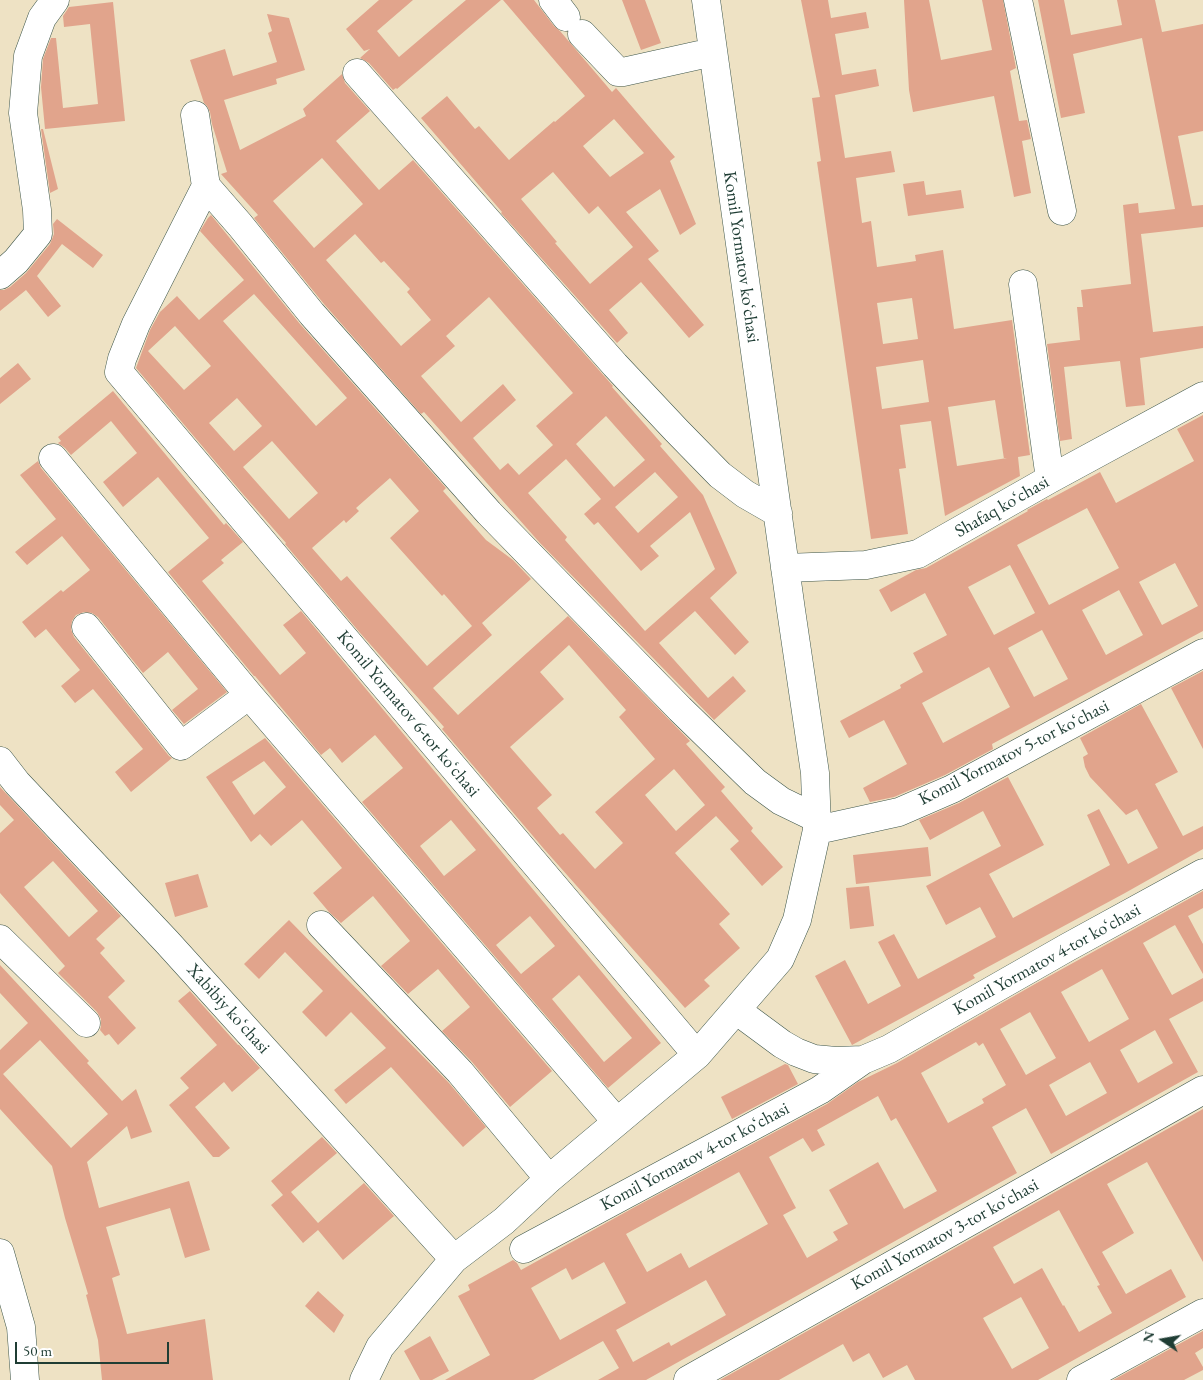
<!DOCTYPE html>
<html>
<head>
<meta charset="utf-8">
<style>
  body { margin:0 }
  #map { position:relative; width:1203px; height:1380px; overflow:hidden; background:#eee2c4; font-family:"EB Garamond",serif }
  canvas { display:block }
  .north { position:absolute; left:1138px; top:1315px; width:50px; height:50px; -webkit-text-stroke:4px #fff; paint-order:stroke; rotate:282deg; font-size:14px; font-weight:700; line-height:20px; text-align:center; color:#1f3d34 }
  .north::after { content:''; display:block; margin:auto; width:18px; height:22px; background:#1f3d34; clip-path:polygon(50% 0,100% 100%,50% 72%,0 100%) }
  .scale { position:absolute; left:15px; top:1342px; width:154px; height:22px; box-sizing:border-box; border:2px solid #1f3d34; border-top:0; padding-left:6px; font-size:15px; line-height:18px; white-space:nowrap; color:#1f3d34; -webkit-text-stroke:4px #fff; paint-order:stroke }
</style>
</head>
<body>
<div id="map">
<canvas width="1203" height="1380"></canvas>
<div class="north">N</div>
<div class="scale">50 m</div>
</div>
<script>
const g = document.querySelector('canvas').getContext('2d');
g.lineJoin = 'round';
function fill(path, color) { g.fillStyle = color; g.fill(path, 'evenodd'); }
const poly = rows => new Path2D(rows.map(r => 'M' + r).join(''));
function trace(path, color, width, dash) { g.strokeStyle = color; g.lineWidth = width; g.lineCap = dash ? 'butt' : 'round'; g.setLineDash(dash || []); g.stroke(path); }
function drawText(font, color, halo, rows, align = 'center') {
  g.font = font + ' "EB Garamond",serif'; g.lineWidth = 4; g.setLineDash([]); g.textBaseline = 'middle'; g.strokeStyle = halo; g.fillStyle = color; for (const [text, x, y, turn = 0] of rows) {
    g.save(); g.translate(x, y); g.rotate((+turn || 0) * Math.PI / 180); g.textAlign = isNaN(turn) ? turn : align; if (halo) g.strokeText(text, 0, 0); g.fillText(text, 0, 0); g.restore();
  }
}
fill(poly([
  [379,0,413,0,377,31,399,57,466,0,501,0,397,89,396,88,393,90,369,63,360,58,370,49,364,51,346,29],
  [503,0,534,0,554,26,560,31,612,92,616,88,675,157,670,161,696,224,680,235,660,189,626,212,659,251,648,259,704,325,689,338,641,282,609,310,628,333,617,343,501,213,502,212,421,118,447,96,475,129,479,126,509,160,554,121,555,122,585,96],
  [614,119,644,153,610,177,583,146],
  [553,172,589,214,598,206,633,247,590,284,555,243,557,242,521,199],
  [622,0,645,0,661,43,641,50],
  [801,0,828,0,831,18,866,12,869,28,835,34,842,75,876,69,879,86,835,95,845,158,891,151,895,172,856,178,862,223,871,221,877,267,916,261,915,255,943,250,954,329,1012,320,1030,455,1018,457,1020,476,945,516,931,421,900,425,906,468,899,469,908,534,871,539,817,162,821,161,812,98,820,97],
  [912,298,918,339,883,344,877,303],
  [923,360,929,402,882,409,876,367],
  [995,400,1004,459,1007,458,957,466,948,407],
  [904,0,929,0,941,60,992,50,982,0,1003,0,1016,68,1010,71,1019,121,1027,120,1031,139,1022,141,1031,193,1014,197,994,96,913,112,909,90],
  [1038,0,1064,0,1071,35,1122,25,1117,0,1155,0,1162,32,1203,24,1203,131,1178,136,1192,206,1203,205,1203,227,1141,234,1153,332,1203,326,1203,348,1140,358,1145,405,1126,407,1120,361,1064,367,1072,439,1060,441,1047,344,1080,340,1077,307,1083,307,1081,290,1131,284,1123,205,1138,203,1139,213,1175,209,1142,38,1073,54,1085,113,1061,118],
  [113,2,125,121,45,129,41,87,43,59,51,38,56,38,63,108,98,104,90,24,64,27,63,16,69,7],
  [267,14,289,18,305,70,276,79,277,84,224,100,240,150,306,116,303,109,342,74,345,83,370,111,336,141,379,190,413,160,613,386,612,387,662,444,660,446,703,495,737,573,710,598,749,642,735,655,695,611,659,643,708,698,733,676,746,691,714,720,540,543,424,412,421,414,324,304,254,218,258,215,221,174,227,172,212,124,210,112,207,106,204,103,190,60,225,49,233,76,277,62,268,33,272,31],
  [322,158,363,204,314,248,273,201],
  [355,234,381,263,384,261,410,289,407,292,431,320,401,346,326,260],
  [489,297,573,393,536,426,553,445,519,475,508,463,500,470,473,438,516,400,503,384,461,422,421,376,455,346,446,336],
  [606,416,645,460,614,487,576,444],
  [566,459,601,499,584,514,594,525,598,522,641,571,659,556,650,546,690,512,715,569,645,631,565,540,567,537,528,493],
  [655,472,678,497,638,533,615,507],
  [41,129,43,129,58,189,50,193],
  [924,181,926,195,961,190,964,208,908,216,903,184],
  [211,215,300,324,446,488,443,491,486,540,513,560,531,579,482,623,492,635,433,688,458,715,568,616,690,741,686,744,725,787,721,791,753,828,751,831,783,867,762,886,730,849,739,841,716,816,675,853,730,914,719,924,740,948,704,980,710,986,685,1008,544,849,442,729,444,727,361,634,285,544,286,543,242,493,136,368,150,330,160,312,177,296,199,320,244,280,200,231,208,218],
  [254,294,347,398,316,426,223,321],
  [175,326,211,366,184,390,148,351],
  [237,398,262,426,234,451,209,423],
  [272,441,318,493,289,519,243,467],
  [390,478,419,511,390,538,442,596,444,594,472,626,427,666,347,576,341,581,312,548,344,520,346,523,359,511,356,508],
  [569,645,626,710,619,717,655,759,595,812,623,843,595,869,563,833,560,835,537,808,552,795,510,747,564,699,540,672],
  [674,769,705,805,676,831,645,795],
  [57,219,103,255,93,268,62,244,37,276,61,306,48,317,26,290,0,311,0,290,4,290,10,287,26,273,50,244,54,234,53,224],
  [18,363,31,379,0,404,0,378],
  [113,391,224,525,226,523,243,542,221,560,224,563,202,581,280,675,306,653,283,625,301,611,661,1043,608,1088,362,802,403,768,375,735,342,763,330,748,321,755,255,676,254,676,168,572,209,538,158,477,123,507,103,482,137,453,111,421,71,455,65,448,58,443,61,441,58,437],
  [451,820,476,850,444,876,420,846],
  [530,916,555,946,521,974,496,945],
  [579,975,632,1038,604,1062,552,999],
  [1203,415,1203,631,992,744,993,749,945,775,894,797,870,802,863,788,907,764,884,720,849,738,840,721,901,688,900,685,923,672,913,653,947,635,925,593,891,612,879,590,916,570,926,568,1028,511,1027,510,1047,499,1048,500,1100,472,1116,503,1194,461,1177,429],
  [1087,508,1119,568,1049,605,1017,545],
  [1175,563,1198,606,1162,625,1139,582],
  [1010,565,1035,613,994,635,968,587],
  [1119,590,1143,635,1106,655,1082,610],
  [1042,630,1068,679,1034,697,1008,648],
  [989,667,1010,707,943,743,922,703],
  [38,461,41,468,227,692,184,724,172,710,198,689,168,652,143,673,98,617,92,613,84,612,76,615,72,621,71,629,74,637,169,756,172,758,131,792,115,772,143,749,93,689,75,703,61,686,80,670,46,629,35,638,22,622,61,590,63,592,90,570,62,536,27,565,15,552,56,519,20,475],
  [1203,671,1203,749,1171,688],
  [1141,704,1178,772,1155,784,1183,836,1203,826,1203,849,1125,893,973,975,975,978,852,1045,815,976,845,960,868,1004,901,986,878,942,894,934,918,979,996,937,980,907,946,925,926,886,1001,846,983,811,930,840,919,820,959,803,1008,777,1044,845,989,874,1013,918,1110,865,1087,815,1099,809,1128,864,1158,848,1137,809,1126,815,1090,777,1085,767,1083,757,1088,754,1080,738],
  [265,738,552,1071,510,1107,472,1062,442,1031,470,1007,438,969,408,994,381,966,410,941,373,896,341,923,329,912,313,893,342,868,302,820,271,846,260,834,251,842,206,777],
  [264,761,286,787,254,815,232,782],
  [0,787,121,916,96,939,105,948,100,953,125,981,108,997,136,1028,118,1045,109,1034,105,1036,100,1030,101,1026,101,1019,97,1012,58,973,65,966,0,893,0,833,14,820,0,805],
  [53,861,98,911,69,937,24,887],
  [928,847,931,876,856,884,853,855],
  [198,874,208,907,175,917,165,883],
  [869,886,874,926,850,929,846,888],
  [1203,891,1203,908,1188,916,1203,944,1203,974,1175,925,1143,943,1172,995,1203,978,1203,1001,1169,1019,1198,1072,1051,1154,1026,1108,992,1127,1017,1173,646,1380,598,1380,619,1368,603,1341,533,1380,445,1380,490,1355,458,1296,470,1290,468,1285,513,1260,517,1263,521,1270,633,1208,827,1104,858,1082,897,1063,1035,984],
  [1102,969,1129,1019,1089,1042,1061,992],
  [1030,1012,1056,1058,1026,1075,1000,1029],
  [1155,1030,1173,1063,1138,1083,1120,1050],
  [976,1042,979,1046,983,1043,1006,1085,982,1099,984,1103,948,1123,921,1073],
  [1090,1062,1107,1093,1066,1116,1049,1085],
  [878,1096,891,1121,896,1118,937,1191,904,1209,878,1162,829,1190,848,1224,833,1232,838,1240,807,1258,783,1215,796,1208,769,1157,803,1138,812,1152,825,1145,817,1130],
  [739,1172,768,1224,689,1268,681,1253,647,1272,626,1234],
  [604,1262,626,1303,560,1340,531,1288,566,1268,572,1280],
  [706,1280,726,1315,671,1346,669,1342,633,1362,616,1330],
  [289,920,449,1083,486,1127,463,1147,391,1067,346,1104,334,1090,386,1048,351,1012,326,1037,302,1012,323,991,285,952,259,979,244,964],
  [0,965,89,1061,87,1063,122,1101,136,1089,152,1132,131,1139,127,1126,87,1162,99,1208,189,1181,210,1250,185,1258,170,1208,106,1227,120,1275,112,1278,127,1334,205,1319,213,1380,102,1380,98,1340,86,1295,88,1294,65,1218,52,1166,0,1109,0,1050,28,1023,0,993],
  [40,1040,108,1114,71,1148,3,1074],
  [190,991,238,1045,239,1045,260,1068,232,1092,224,1082,195,1107,230,1148,219,1157,213,1157,169,1105,189,1088,180,1078,217,1045,178,1001],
  [785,1064,788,1065,798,1084,732,1119,721,1097],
  [1203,1109,1203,1262,1147,1162,1107,1184,1134,1233,1102,1252,1126,1294,1171,1269,1186,1297,1038,1380,915,1380,907,1365,883,1378,869,1353,853,1362,843,1344,779,1380,720,1380],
  [1059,1210,1100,1285,1097,1286,1112,1313,1079,1332,1064,1305,1063,1306,1042,1268,1014,1284,993,1247],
  [1021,1297,1049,1348,1012,1369,983,1318],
  [322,1137,337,1153,291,1192,318,1223,364,1183,394,1216,343,1260,318,1230,303,1243,271,1205,283,1195,271,1181],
  [318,1291,344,1315,334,1333,305,1306],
  [1203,1331,1203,1348,1195,1353,1203,1367,1203,1370,1184,1380,1113,1380],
  [430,1336,449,1371,432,1380,420,1380,404,1351]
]), '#e1a48c');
const minor = poly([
  [553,0,566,17],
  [1018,0,1062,211],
  [582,34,618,72,623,72,713,52],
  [357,73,615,365,676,430,720,475,745,494,778,513],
  [195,115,206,186,240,225,312,314,489,513,680,709,755,782,781,801,816,818],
  [206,186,136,324,122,359,119,372,697,1055],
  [0,275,16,261,38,234,37,210,23,113,28,56,42,18,55,0],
  [1023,284,1050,479],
  [53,458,249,695,617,1122],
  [785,568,866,565,918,554,1050,479,1203,396],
  [86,627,181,746,249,695],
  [0,761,17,783,167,942,454,1259],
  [817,830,899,812,952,789,1203,653],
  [321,925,460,1072,549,1179],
  [0,939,86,1023],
  [736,1010,782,1044,796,1052,814,1059,836,1061,863,1060,889,1049,1068,947,1203,873],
  [524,1249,820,1090,863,1060],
  [0,1253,21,1327,25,1380],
  [364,1380,380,1347,454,1259,504,1221,549,1179,697,1055,780,959,797,920,817,830,815,773,791,610,706,0],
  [688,1380,1203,1090],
  [1081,1380,1203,1313]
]);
trace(minor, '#3e564a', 29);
trace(minor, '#fff', 28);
drawText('18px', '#1f3d34', '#fff', [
  ["Komil Yormatov koʻchasi",741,257,82],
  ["Shafaq koʻchasi",1002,507,-30],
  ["Komil Yormatov 6-tor koʻchasi",408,714,50],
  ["Komil Yormatov 5-tor koʻchasi",1014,753,-27],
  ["Komil Yormatov 4-tor koʻchasi",1047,960,-29],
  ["Xabibiy koʻchasi",228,1009,48],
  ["Komil Yormatov 4-tor koʻchasi",695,1157,-28],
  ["Komil Yormatov 3-tor koʻchasi",945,1235,-29]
]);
</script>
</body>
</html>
